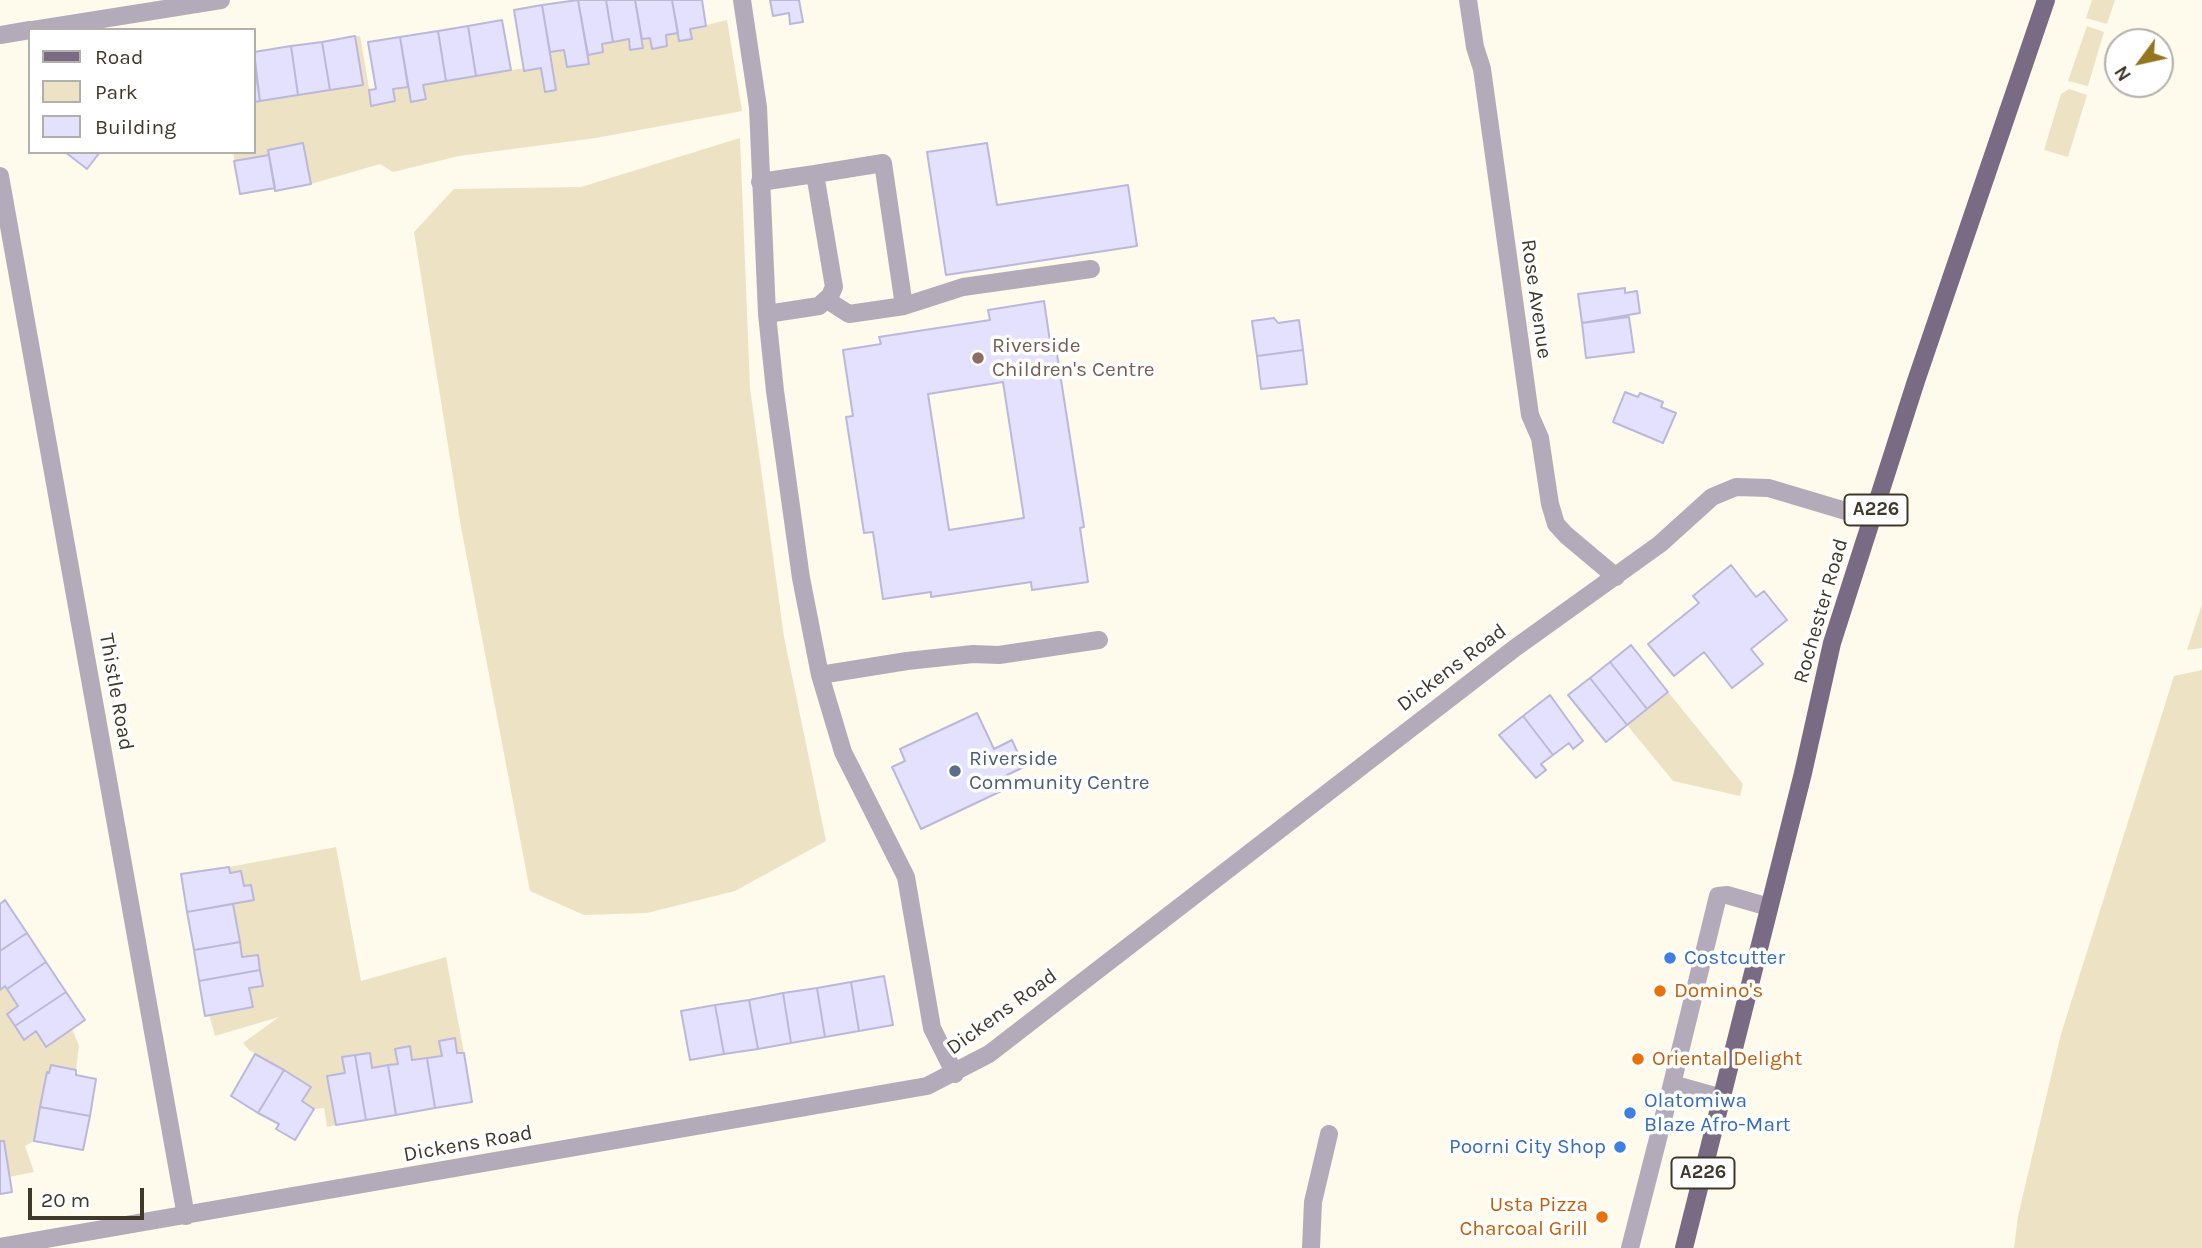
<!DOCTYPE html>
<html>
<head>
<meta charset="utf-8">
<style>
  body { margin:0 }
  #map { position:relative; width:2202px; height:1248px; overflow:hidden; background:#fefaec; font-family:Karla,sans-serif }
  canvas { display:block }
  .legend { position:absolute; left:28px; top:28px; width:228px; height:126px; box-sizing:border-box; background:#fff; border:2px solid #b2b0aa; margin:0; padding:9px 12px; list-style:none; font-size:21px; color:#3e392b }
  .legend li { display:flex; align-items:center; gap:14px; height:35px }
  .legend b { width:35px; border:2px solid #b2b0aa }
  .north { position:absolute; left:2104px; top:28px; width:70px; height:70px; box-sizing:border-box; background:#fff; border:2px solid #b2b0aa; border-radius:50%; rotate:237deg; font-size:19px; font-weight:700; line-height:28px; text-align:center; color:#3e392b }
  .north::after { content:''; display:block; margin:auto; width:24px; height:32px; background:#95761e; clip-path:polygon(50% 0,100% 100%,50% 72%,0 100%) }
  .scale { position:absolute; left:28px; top:1188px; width:116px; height:32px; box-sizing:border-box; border:4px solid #3e392b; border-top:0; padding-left:9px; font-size:21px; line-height:24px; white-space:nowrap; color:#3e392b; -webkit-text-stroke:5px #fff; paint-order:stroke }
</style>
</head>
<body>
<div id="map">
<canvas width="2202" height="1248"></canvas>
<ul class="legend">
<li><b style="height:9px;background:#796b83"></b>Road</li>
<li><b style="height:19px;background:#ede3c4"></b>Park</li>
<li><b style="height:19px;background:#e3e1fd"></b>Building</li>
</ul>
<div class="north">N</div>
<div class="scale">20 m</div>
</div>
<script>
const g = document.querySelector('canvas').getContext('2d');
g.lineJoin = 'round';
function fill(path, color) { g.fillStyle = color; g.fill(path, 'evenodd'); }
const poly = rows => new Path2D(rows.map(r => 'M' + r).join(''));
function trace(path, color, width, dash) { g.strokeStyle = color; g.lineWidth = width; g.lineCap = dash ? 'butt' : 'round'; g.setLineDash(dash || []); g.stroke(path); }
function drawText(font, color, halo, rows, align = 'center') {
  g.font = font + ' Karla,sans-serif'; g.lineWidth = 7; g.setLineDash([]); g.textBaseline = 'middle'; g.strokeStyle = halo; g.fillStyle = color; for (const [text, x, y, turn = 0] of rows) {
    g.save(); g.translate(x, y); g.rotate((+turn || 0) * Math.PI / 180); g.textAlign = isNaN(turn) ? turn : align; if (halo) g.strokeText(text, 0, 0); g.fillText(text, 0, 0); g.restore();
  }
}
fill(poly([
  [2092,0,2115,0,2107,24,2086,18],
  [727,20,742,111,596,138,459,156,393,172,380,164,311,184,240,194,233,152,254,152,254,102,363,85,355,36,360,36,372,105,395,101,393,89,408,87,412,102,426,99,423,85,518,69,541,68,545,91,556,90,550,52,564,50,567,67,589,64,588,55,603,52,602,44,629,39,630,49,643,48,642,39,650,38,653,49,667,46,666,35],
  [2087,26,2104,32,2088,86,2068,81],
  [2069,89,2087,95,2068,157,2044,150,2061,94],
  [740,138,750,388,784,637,826,841,735,891,647,913,584,915,530,891,461,527,414,232,454,189,581,187],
  [2202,604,2202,648,2187,650],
  [2202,670,2202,1248,2014,1248,2018,1216,2061,1034,2174,676],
  [1668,692,1743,784,1740,796,1673,781,1627,725],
  [336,847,361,981,446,957,464,1053,457,1053,455,1039,439,1041,442,1056,412,1060,410,1047,398,1064,372,1068,369,1053,342,1057,345,1073,327,1076,336,1125,327,1127,324,1108,314,1109,302,1101,311,1086,249,1050,243,1043,279,1017,215,1036,209,1014,252,1007,249,988,263,986,258,955,242,957,233,904,253,900,251,885,244,886,241,871,230,873,229,867],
  [5,986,18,1006,7,1015,24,1039,36,1031,46,1046,72,1029,79,1046,76,1070,52,1065,47,1073,34,1141,25,1146,34,1172,9,1177,4,1141,0,1141,0,990]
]), '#ede3c4');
const building = poly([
  [578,0,589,64,567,67,564,50,550,52,542,5,578,0],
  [578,0,606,0,613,42,602,44,603,52,588,55,578,0],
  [606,0,635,0,643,48,630,50,629,39,613,42,606,0],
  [635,0,672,0,678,33,666,35,667,46,652,49,650,38,642,39,635,0],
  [672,0,702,0,706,26,690,29,692,39,679,41,672,0],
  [770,0,799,0,803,22,790,24,789,13,773,16,770,0],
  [542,5,556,90,545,92,541,68,524,71,514,10,542,5],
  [502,20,511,70,476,76,468,26,502,20],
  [468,26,476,76,446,81,438,31,468,26],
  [438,31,446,81,423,85,426,99,411,102,400,37,438,31],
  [355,36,363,85,330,90,322,42,355,36],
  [400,37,408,87,393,89,395,101,371,106,369,90,376,89,368,42,400,37],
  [322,42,330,90,298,95,291,46,322,42],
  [291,46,298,95,260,101,254,52,291,46],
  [254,61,260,101,254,102,254,61],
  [303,143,311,184,275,191,268,150,303,143],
  [987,143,997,205,1128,185,1137,246,946,275,927,152,987,143],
  [65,152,100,152,87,169,65,152],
  [269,155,275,188,240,194,234,161,269,155],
  [1625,288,1625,293,1637,291,1640,313,1582,323,1578,294,1625,288],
  [1044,301,1052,355,1057,354,1084,527,1080,528,1088,582,1032,590,1031,582,931,597,931,592,883,599,873,532,864,533,846,417,853,416,843,350,881,344,879,337,990,320,988,310,1044,301],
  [1003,382,1024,518,949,530,928,394,1003,382],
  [1629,317,1634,352,1586,358,1582,323,1629,317],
  [1274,318,1278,323,1299,320,1303,350,1257,356,1252,321,1274,318],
  [1303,350,1307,384,1261,389,1257,356,1303,350],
  [1625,392,1638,397,1640,393,1663,402,1661,407,1676,413,1663,443,1613,422,1625,392],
  [1731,565,1756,597,1764,591,1787,620,1751,649,1763,664,1732,688,1704,652,1674,676,1648,644,1699,603,1693,596,1731,565],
  [1631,645,1668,692,1647,709,1610,662,1631,645],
  [1610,662,1647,709,1627,725,1590,678,1610,662],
  [1590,678,1627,725,1606,742,1568,695,1590,678],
  [1550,695,1583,741,1573,749,1569,743,1553,755,1523,716,1550,695],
  [977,713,994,749,1012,740,1024,767,1007,775,1012,786,921,829,892,767,905,761,900,749,977,713],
  [1523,716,1553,755,1541,764,1546,770,1536,778,1499,735,1523,716],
  [229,867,230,873,241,871,244,886,251,885,254,900,187,912,181,874,229,867],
  [5,900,27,933,0,951,0,904,5,900],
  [233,904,240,942,194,950,187,912,233,904],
  [27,933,46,962,7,989,5,986,0,990,0,951,27,933],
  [240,942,242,957,258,955,260,970,199,981,194,950,240,942],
  [46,962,66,992,15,1026,7,1014,18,1006,7,989,46,962],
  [260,970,263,986,249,988,253,1007,205,1016,199,981,260,970],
  [884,976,893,1025,859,1031,851,982,884,976],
  [851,982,859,1031,825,1037,817,988,851,982],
  [817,988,825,1037,791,1043,783,993,817,988],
  [66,992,85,1020,46,1047,36,1031,24,1040,15,1026,66,992],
  [783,993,791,1043,758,1049,749,1000,783,993],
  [749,1000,758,1049,724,1054,715,1005,749,1000],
  [715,1005,724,1054,690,1060,681,1011,715,1005],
  [455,1038,457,1053,464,1053,472,1102,435,1108,427,1058,442,1056,439,1041,455,1038],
  [410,1046,412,1060,427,1058,435,1108,396,1115,388,1065,398,1064,395,1049,410,1046],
  [370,1053,372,1068,388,1065,396,1115,366,1120,355,1055,370,1053],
  [255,1054,284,1070,258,1113,231,1096,255,1054],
  [355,1055,366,1120,336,1125,327,1076,345,1073,342,1057,355,1055],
  [51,1065,76,1070,76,1075,96,1079,90,1116,40,1107,47,1072,49,1073,51,1065],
  [284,1070,311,1087,302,1101,314,1109,295,1140,276,1129,279,1124,258,1113,284,1070],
  [40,1107,90,1116,83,1150,34,1141,40,1107],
  [0,1141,4,1141,12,1192,0,1194,0,1141]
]);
fill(building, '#e3e1fd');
trace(building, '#bbb8da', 2);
trace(poly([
  [742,0,758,107,767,314,775,391,801,578,820,675,907,661,973,654,999,655,1099,640],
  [1468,0,1475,47,1482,69,1530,415,1540,438,1550,504,1556,524,1566,535,1616,577],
  [33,30,221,0],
  [0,35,30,30],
  [815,174,883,163,904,306,849,314,827,300],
  [0,176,186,1216],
  [760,182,815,174,834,287,830,296,819,306,767,314],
  [904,306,963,287,1091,269],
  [820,675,843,752,906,877,932,1028,955,1074],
  [1672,1084,1718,896,1727,895,1769,907],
  [0,1247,927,1086,989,1054,1515,648,1660,544,1712,497,1736,487,1769,488,1873,519],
  [1311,1248,1313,1202,1329,1134],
  [1630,1248,1672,1084,1722,1098]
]), '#b3abb9', 18);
trace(poly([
  [1684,1248,1803,773,1832,643,1916,381,2046,0]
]), '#796b83', 18);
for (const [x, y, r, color] of [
  [978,358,7,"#8d6e63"],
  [955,771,7,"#5c6f8a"],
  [1670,958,7,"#3f7fe0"],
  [1660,991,7,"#e8710a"],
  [1638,1059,7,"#e8710a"],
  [1630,1113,7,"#3f7fe0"],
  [1620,1147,7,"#3f7fe0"],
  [1602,1217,7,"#e8710a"]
]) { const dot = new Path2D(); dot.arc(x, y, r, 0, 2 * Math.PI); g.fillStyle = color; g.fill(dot); trace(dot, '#fff', 2.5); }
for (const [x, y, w] of [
  [1876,510,63],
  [1703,1173,63]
]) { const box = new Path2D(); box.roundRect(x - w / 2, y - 15.5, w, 31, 5); g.fillStyle = '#fff'; g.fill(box); trace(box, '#3e392b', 2); }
drawText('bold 19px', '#3e392b', null, [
  ["A226",1876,510],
  ["A226",1703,1173]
]);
drawText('21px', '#3e392b', '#fff', [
  ["Rose Avenue",1536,299,82],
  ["Rochester Road",1821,611,-74],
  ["Dickens Road",1452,668,-37],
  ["Thistle Road",116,692,80],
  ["Dickens Road",1002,1012,-36],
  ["Dickens Road",468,1144,-10]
]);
drawText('21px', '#785e54', '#fff', [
  ["Riverside",992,346],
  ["Children's Centre",992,370]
], 'left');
drawText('21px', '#4e5e75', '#fff', [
  ["Riverside",969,759],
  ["Community Centre",969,783]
], 'left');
drawText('21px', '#366cbe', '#fff', [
  ["Costcutter",1684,958],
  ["Olatomiwa",1644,1101],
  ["Blaze Afro-Mart",1644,1125],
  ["Poorni City Shop",1606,1147,"right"]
], 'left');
drawText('21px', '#c56008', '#fff', [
  ["Domino's",1674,991],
  ["Oriental Delight",1652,1059],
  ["Usta Pizza",1588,1205,"right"],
  ["Charcoal Grill",1588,1229,"right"]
], 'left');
</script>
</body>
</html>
